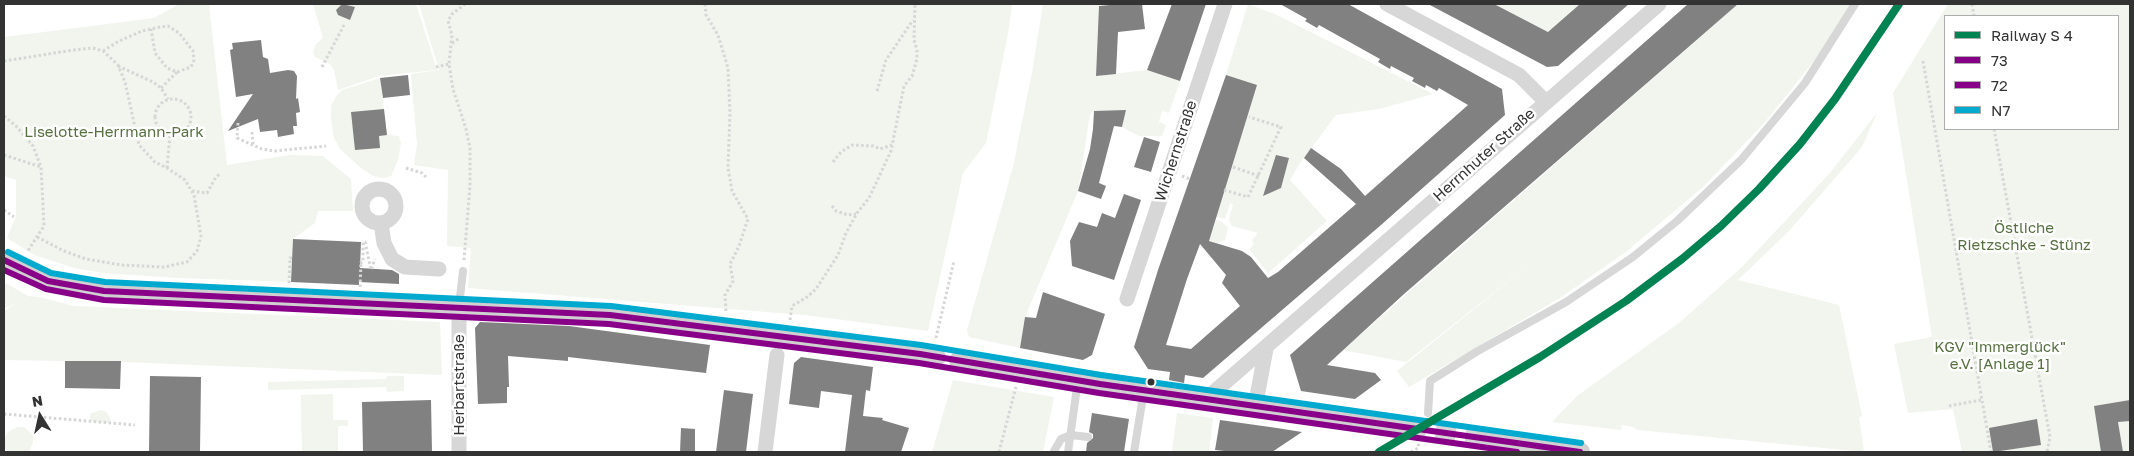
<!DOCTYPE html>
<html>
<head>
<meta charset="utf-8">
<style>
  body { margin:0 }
  #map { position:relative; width:2134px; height:456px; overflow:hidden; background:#fff; font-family:"Golos Text",sans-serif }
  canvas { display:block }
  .frame { position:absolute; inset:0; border:5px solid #333; pointer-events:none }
  .legend { position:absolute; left:1944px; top:15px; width:175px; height:115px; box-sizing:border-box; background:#fff; border:1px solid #adadad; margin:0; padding:6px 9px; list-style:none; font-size:15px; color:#333 }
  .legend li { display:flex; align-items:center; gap:10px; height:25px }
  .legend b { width:25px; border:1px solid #adadad }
  .north { position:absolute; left:15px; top:391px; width:50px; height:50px; -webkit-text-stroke:4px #fff; paint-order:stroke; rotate:350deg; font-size:14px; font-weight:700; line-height:20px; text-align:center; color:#333 }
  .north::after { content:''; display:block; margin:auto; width:18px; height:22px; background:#333; clip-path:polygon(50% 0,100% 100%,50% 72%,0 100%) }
</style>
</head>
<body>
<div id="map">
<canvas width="2134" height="456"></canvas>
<div class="frame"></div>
<ul class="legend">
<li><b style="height:6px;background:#028351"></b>Railway S 4</li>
<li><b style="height:6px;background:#808"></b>73</li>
<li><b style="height:6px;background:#808"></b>72</li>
<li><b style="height:6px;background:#00a9ce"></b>N7</li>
</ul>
<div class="north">N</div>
</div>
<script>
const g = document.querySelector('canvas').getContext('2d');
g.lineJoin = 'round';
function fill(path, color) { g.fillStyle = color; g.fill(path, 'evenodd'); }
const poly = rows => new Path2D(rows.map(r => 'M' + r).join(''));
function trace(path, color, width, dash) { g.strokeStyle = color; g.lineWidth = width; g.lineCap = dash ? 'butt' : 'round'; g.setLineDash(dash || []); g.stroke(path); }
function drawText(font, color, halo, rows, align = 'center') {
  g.font = font + ' "Golos Text",sans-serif'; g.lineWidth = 5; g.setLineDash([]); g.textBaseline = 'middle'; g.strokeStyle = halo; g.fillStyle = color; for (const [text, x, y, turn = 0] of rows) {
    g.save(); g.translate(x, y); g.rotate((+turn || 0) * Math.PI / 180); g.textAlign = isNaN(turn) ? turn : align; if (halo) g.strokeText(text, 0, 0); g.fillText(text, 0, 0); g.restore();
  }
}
fill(poly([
  [179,4,209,5,227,165,290,155,323,156,351,179,353,211,318,211,315,223,293,239,291,282,179,278,103,273,74,268,34,255,7,238,16,216,16,180,4,176,4,37,154,18],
  [313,4,416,4,437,70,379,76,338,90,334,70,330,64,315,57,313,52,316,44,323,38],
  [419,4,1012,4,1008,33,986,143,963,173,928,331,804,315,468,288,471,248,447,246,448,170,414,165,417,144,411,74,439,70],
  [1043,4,1099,4,1096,76,1147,70,1180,81,1169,113,1162,111,1159,122,1166,125,1162,136,1139,136,1122,127,1126,111,1094,111,1090,114,1078,191,1025,317,1020,348,969,337,967,330,1013,167,1033,67],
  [1248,4,1277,15,1433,94,1379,109,1336,115,1300,163,1290,180,1327,221,1268,273,1249,249,1254,244,1252,240,1258,233,1232,226,1229,220,1233,204,1230,203,1225,219,1214,216,1220,200,1257,86,1226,75],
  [1494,4,1580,4,1549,32],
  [1738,4,1853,4,1829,42,1765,122,1703,187,1627,251,1560,298,1409,387,1397,371,1540,256,1406,362,1343,350],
  [1948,4,2130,4,2130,452,1962,452,1953,409,1908,413,1894,344,1932,337,1893,93],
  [1945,16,2118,16,2118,129,1945,129],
  [380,78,387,135,399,136,401,143,398,160,391,176,382,178,373,176,361,168,340,149,334,138,331,119,331,106,337,95,342,90],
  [1877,113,1862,147,1789,231,1738,280,1839,305,1862,416,1859,417,1864,452,1638,430,1633,427,1622,425,1621,430,1552,422,1577,396,1679,323,1742,267,1829,174],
  [1216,220,1222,222,1228,228,1225,240,1217,243,1202,238,1206,229,1213,230],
  [4,282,28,296,39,297,74,306,440,322,442,375,123,362,4,360,4,311,18,302,4,309],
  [387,376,404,376,404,391,387,392,386,387,268,390,268,382,386,379],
  [953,380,1054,397,1043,452,932,452],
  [333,394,333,420,348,420,348,426,338,426,338,452,302,452,301,395],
  [100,410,105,411,108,414,111,420,108,423,90,421,90,414],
  [1177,413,1213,418,1209,452,1172,452],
  [17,427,24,427,33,435,33,442,29,452,7,451,4,446,4,439,8,432]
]), '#f1f5ed');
fill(poly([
  [342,4,355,7,350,20,338,15,336,10],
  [1120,4,1142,4,1145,29,1118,32,1116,74,1096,76,1099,6],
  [1172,4,1206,4,1180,81,1147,70],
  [1280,4,1348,4,1502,89,1505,115,1381,225,1203,378,1185,375,1184,383,1169,380,1170,372,1148,369,1134,347,1158,270,1226,75,1257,85,1209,241,1242,251,1251,257,1268,278,1278,272,1356,204,1304,158,1311,148,1341,169,1365,196,1468,105,1439,88,1437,91,1426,85,1425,88,1412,81,1414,78,1391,66,1390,69,1378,62,1380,59,1319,25,1317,28,1305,21,1307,19],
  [1200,244,1226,275,1222,283,1240,306,1191,349,1166,345,1187,279],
  [1428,4,1494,4,1548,32,1580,4,1629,4,1558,66,1547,67],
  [1688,4,1738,4,1404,294,1327,365,1375,373,1381,380,1355,399,1301,391,1290,355],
  [261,40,263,57,268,59,270,73,288,70,294,71,297,76,296,99,298,98,300,112,296,113,297,126,293,126,294,134,278,137,277,130,260,132,258,119,228,131,253,94,236,97,230,50,233,49,232,43],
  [408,75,410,95,383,98,380,78],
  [384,109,387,135,379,136,380,148,355,150,351,112],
  [1126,110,1122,127,1114,126,1099,183,1106,186,1101,199,1078,191,1090,149,1093,129,1094,111],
  [1144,137,1160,142,1151,172,1134,167],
  [1276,155,1289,158,1281,188,1263,196],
  [1124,194,1141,200,1114,280,1072,266,1070,241,1079,222,1097,227,1102,213,1115,218],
  [293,239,361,242,360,268,392,270,399,274,399,284,359,282,359,285,291,282],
  [1043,292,1105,314,1092,355,1083,360,1020,348,1025,317,1036,318],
  [480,322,569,326,710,345,706,373,568,357,568,361,508,356,509,387,507,387,507,403,478,404,475,328],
  [801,357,873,367,870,391,866,390,863,416,883,418,882,420,909,428,901,452,845,452,852,395,821,391,819,408,789,404,794,363],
  [65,361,121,361,120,389,65,388],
  [150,376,201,377,200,452,149,452],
  [724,390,753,394,746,452,716,452],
  [431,400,432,452,363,452,362,402],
  [2130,400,2130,421,2118,422,2123,452,2101,452,2094,406],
  [1092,413,1129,419,1124,452,1086,452,1087,443,1093,438,1093,434,1089,432],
  [2037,419,2041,445,1993,452,1989,428],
  [1220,420,1277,428,1302,432,1272,452,1234,452,1215,450],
  [681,428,695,429,695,452,680,452]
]), '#818181');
trace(poly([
  [1406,428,1484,439]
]), '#d6d6d6', 20, [20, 10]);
trace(poly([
  [705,4,706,15,718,35,728,68,730,113,728,168,732,191,748,219,739,246,730,264,733,281,725,295,726,312],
  [1972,4,1974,16],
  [452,43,460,38],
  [103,51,119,41,142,31,160,27,168,26,179,33,193,51,194,60,191,67,177,72,167,68,155,53,151,29],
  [4,61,74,50,93,48,103,51,118,65,125,82,139,145,155,162,167,168,185,180,194,195,201,236,197,251,187,262,164,267,121,265,86,259,64,251,37,237],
  [1923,61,1991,452],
  [118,66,153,82,161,88,168,99],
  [322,67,344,25],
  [436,67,449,64],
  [161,88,177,72],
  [877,91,886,60,913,20],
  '155 117a18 18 0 1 1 36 0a18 18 0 1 1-36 0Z',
  [4,116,16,126,33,146,41,167,44,226,27,252],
  [238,123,237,138,262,149,275,151,326,146],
  [1994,129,2050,437,2047,452],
  [252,132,253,145],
  [4,155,41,167],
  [833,162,841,152,852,145,873,146,880,149,892,145],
  [1233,167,1259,176],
  [167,168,170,135],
  [406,168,422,173,426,177],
  [1182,176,1190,179],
  [1224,190,1248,197,1281,127,1249,117],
  [192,191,207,193,216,177,221,173],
  [832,206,836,211,848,215,856,214],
  [4,210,14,217],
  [1956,251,2013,241],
  [464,260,470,186,470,148,466,129,453,89,449,64,452,35,448,21,452,14,465,4],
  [360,263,363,262,363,242,365,242,371,270,375,259],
  [289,283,290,258,292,258],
  [360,287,361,262],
  [790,320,792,306,807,297,816,289,838,255,846,233,857,213,869,198,891,151,904,86,912,76,917,59,917,50,914,40,915,4],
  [936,338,954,261],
  [1949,406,1981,400],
  [4,414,135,425],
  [999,452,1016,387],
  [1411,452,1418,448,1419,440]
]), '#d6d6d6', 3, [2.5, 2.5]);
trace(poly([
  [459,306,463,271],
  [1428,413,1430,381,1476,352,1566,302,1633,257,1677,221,1741,160,1805,83,1855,4],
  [1054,451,1061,439,1071,435,1088,437],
  [1068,452,1078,380],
  [1134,452,1144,390]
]), '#d7d7d7', 8);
trace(poly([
  [1387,4,1519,75,1545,101],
  '362 206a17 17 0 1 1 34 0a17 17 0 1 1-34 0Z',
  [381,223,384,243,392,259,405,267,439,269],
  [1127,299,1225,4],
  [459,317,459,452],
  [1206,399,1659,4],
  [1255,407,1266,349],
  [765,452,777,355]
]), '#d7d7d7', 15);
trace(poly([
  [4,260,48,281,104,291,610,315,854,345,936,357],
  [959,361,1406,428],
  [1484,439,1580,452]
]), '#d0d0d0', 20);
trace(poly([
  [4,260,48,281,104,291,610,315,920,354,1100,384,1580,452]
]), '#808', 6);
trace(poly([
  [4,270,46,289,104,300,609,324,919,363,1099,393,1517,452]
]), '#808', 6);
trace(poly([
  [8,252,51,273,105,282,611,306,921,345,1101,375,1581,443]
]), '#00a9ce', 6);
trace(poly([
  [1379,452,1540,357,1626,301,1682,259,1721,226,1759,189,1800,144,1835,99,1899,4]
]), '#028351', 8);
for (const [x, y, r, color] of [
  [1151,382,4.5,"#333"]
]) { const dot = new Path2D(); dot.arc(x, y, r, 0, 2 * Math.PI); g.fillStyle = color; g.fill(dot); trace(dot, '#fff', 2); }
drawText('15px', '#56703f', '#fff', [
  ["Liselotte-Herrmann-Park",114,132],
  ["Östliche",2024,228],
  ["Rietzschke - Stünz",2024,245],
  ["KGV \"Immerglück\"",2000,347],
  ["e.V. [Anlage 1]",2000,364]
]);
drawText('15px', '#333', '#fff', [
  ["Wichernstraße",1176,151,-72],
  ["Herrnhuter Straße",1484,155,-42],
  ["Herbartstraße",459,385,-90]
]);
</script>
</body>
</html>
